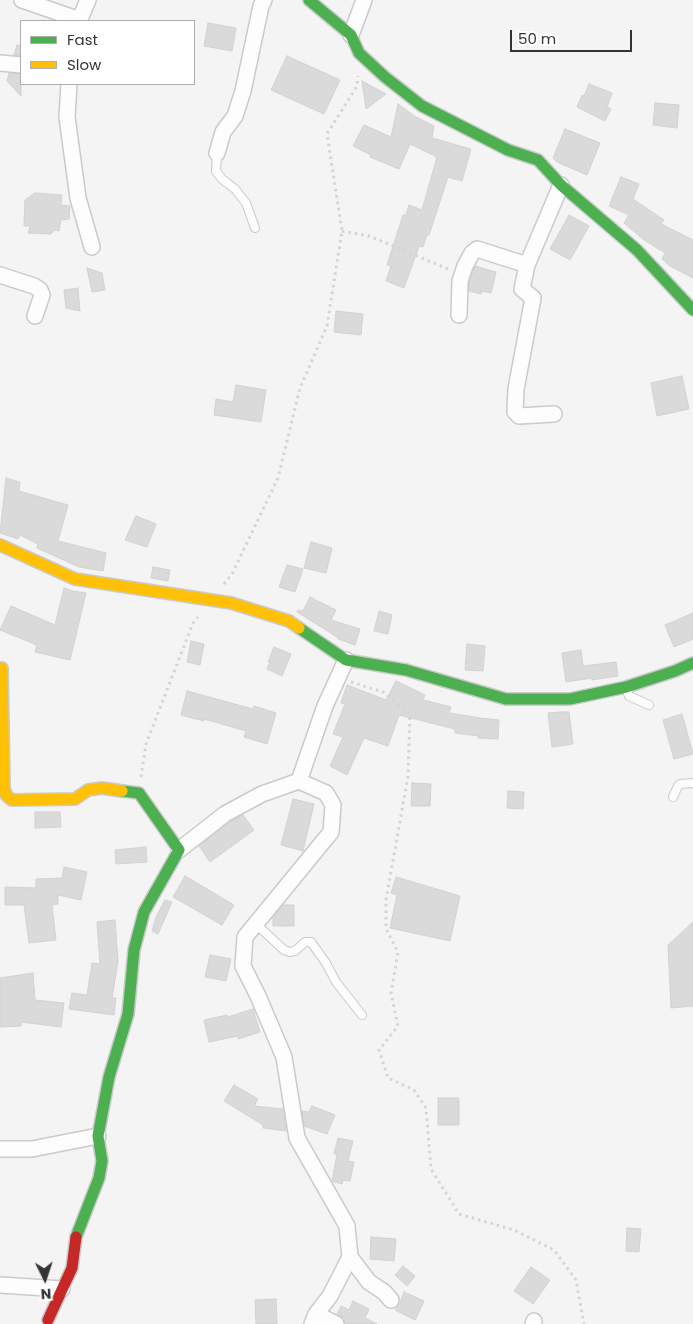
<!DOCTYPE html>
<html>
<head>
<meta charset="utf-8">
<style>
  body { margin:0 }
  #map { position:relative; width:693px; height:1324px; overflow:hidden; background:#f4f4f4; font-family:Poppins,sans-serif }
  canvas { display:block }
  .legend { position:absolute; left:20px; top:20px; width:175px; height:65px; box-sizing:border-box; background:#fff; border:1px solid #adaeae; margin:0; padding:6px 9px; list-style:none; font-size:15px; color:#333434 }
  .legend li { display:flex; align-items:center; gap:10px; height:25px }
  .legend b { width:25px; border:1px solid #adaeae }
  .north { position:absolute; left:20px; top:1254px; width:50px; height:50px; -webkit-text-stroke:4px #fff; paint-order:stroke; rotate:176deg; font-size:14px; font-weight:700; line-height:20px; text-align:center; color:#333434 }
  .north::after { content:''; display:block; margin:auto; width:18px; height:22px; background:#333434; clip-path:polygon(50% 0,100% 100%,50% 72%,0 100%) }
  .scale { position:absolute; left:510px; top:30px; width:122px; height:22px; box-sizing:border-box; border:2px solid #333434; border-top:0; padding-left:6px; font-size:15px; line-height:18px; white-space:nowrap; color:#333434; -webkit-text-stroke:4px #fff; paint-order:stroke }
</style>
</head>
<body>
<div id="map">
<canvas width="693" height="1324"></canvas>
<ul class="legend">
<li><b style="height:6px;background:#4caf50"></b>Fast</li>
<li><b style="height:6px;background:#ffc107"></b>Slow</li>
</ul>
<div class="north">N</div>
<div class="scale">50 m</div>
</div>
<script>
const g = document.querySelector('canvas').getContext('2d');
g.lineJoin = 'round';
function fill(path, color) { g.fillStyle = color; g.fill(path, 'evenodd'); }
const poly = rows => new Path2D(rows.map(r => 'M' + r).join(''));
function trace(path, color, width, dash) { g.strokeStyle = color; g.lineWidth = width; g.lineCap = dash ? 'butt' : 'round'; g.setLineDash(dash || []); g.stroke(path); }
const building = poly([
  [208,23,236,28,232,51,204,46,208,23],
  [17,45,21,46,21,56,14,55,17,45],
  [287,56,340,80,324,114,271,90,287,56],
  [9,73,21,74,21,96,7,81,9,73],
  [362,81,386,94,366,109,362,81],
  [589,84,612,93,607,107,611,109,605,121,577,107,582,95,584,96,589,84],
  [655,103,679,105,677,128,653,125,655,103],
  [398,104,416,117,434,126,432,138,471,149,462,181,448,177,429,235,427,235,423,247,419,246,404,288,386,281,391,266,387,265,403,215,406,215,409,205,422,210,437,157,410,144,399,169,370,157,371,155,353,146,364,125,391,137,398,104],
  [565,129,600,143,587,175,557,162,553,158,565,129],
  [621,177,639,184,633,199,664,220,661,224,693,240,693,278,670,266,662,259,665,253,644,240,624,223,629,215,609,206,621,177],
  [35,193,62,195,61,205,70,206,69,219,61,220,59,231,54,230,51,234,28,233,30,226,24,226,25,200,35,193],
  [569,215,589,226,570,260,550,249,569,215],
  [475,266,496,272,491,293,482,291,481,294,469,291,469,283,475,266],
  [87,268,102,273,105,290,92,292,87,268],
  [78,288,80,311,66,308,64,290,78,288],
  [336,311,363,314,361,335,334,332,336,311],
  [682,376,689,409,657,416,651,383,682,376],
  [236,385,266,390,261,422,214,415,216,399,233,402,236,385],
  [6,478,20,482,19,491,68,505,58,541,106,553,103,571,79,567,37,548,38,544,20,535,18,539,0,533,6,478],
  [136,516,156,524,147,547,125,540,136,516],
  [311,542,332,548,326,573,304,568,311,542],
  [287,565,303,569,295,592,279,587,287,565],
  [153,567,170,570,168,581,151,578,153,567],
  [64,588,73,591,86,593,70,660,35,652,37,645,0,630,11,606,55,625,64,588],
  [310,597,336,610,331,620,360,629,355,645,338,639,337,637,297,612,298,610,303,611,310,597],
  [379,611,392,615,388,634,374,631,379,611],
  [693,613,693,639,674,647,665,625,693,613],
  [191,641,204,644,200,665,187,662,191,641],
  [467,644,485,646,483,671,465,670,467,644],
  [274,647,291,654,282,676,267,669,270,662,268,662,274,647],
  [581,650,583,666,616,662,618,676,592,680,592,678,566,682,562,653,581,650],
  [396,681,425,695,423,700,451,707,449,713,480,718,499,720,498,739,478,738,479,736,455,733,455,729,399,715,388,746,364,738,347,775,330,766,343,737,333,734,345,704,341,703,347,685,386,700,396,681],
  [187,691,253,709,254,706,276,713,267,744,244,737,246,731,204,719,204,721,181,715,187,691],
  [560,712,569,712,573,744,552,747,548,713,560,712],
  [682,714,693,754,674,759,663,720,682,714],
  [412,783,431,784,430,806,411,806,412,783],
  [508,791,524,792,523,809,507,808,508,791],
  [293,799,314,804,303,851,281,845,293,799],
  [35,812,60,812,61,827,35,828,35,812],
  [243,815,254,830,210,862,199,846,230,822,243,815],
  [146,847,147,862,116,864,115,850,146,847],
  [64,867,87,872,81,900,58,895,58,904,52,905,56,940,29,943,24,905,5,905,5,887,36,888,36,879,62,878,64,867],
  [185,876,234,905,222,925,173,897,185,876],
  [396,877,460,896,450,941,390,928,397,895,391,893,396,877],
  [165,900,172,902,158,934,152,931,156,917,165,900],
  [283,905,294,905,294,926,273,926,273,917,283,905],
  [115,920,118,961,112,998,116,998,114,1015,69,1009,72,993,87,995,92,963,100,964,97,922,115,920],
  [693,922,693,1006,671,1008,668,945,693,922],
  [210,955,231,959,226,981,205,977,210,955],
  [33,973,35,1000,64,1003,61,1027,21,1022,21,1026,0,1027,0,978,33,973],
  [253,1009,260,1032,238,1039,238,1036,209,1042,204,1020,227,1015,228,1017,253,1009],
  [234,1085,258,1099,254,1106,283,1109,286,1131,263,1128,263,1125,224,1101,234,1085],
  [438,1098,459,1098,459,1125,438,1125,438,1098],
  [312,1106,335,1115,327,1134,304,1126,302,1111,309,1112,312,1106],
  [338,1138,353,1141,348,1161,354,1162,350,1181,343,1180,342,1184,332,1181,337,1154,334,1154,338,1138],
  [627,1228,641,1229,639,1252,626,1251,627,1228],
  [371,1237,396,1239,394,1261,370,1259,371,1237],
  [403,1266,415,1276,407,1286,395,1275,403,1266],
  [531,1267,550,1280,533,1304,514,1291,531,1267],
  [404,1292,424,1301,415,1320,395,1310,400,1303,404,1292],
  [276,1299,277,1324,256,1324,255,1300,276,1299],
  [353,1301,369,1309,365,1318,377,1324,345,1324,344,1318,337,1314,341,1306,349,1310,353,1301]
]);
fill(building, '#dadada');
trace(building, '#d1d1d1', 1);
const lane = poly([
  [217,153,216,171,222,179,235,189,246,203,255,228],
  [626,689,629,696,649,705],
  [673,797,678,786,680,784,693,783],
  [256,924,284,950,290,952,295,951,305,942,311,942,326,963,336,982,362,1015]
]);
const street = poly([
  [22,0,80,20],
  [79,21,88,0],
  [351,35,364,0],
  [0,63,21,65],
  [69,84,67,117,78,198,92,247],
  [217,153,223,132,235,116,243,91,261,6,264,0],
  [527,265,522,289,533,298,516,389,515,412,519,416,554,414],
  [0,275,34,286,40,290,42,295,35,316],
  [459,315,460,281,465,266,472,253,477,249,527,265,561,185],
  [179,850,225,814,262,794,299,781],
  [0,1149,32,1149,98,1136],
  [350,1257,369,1282,384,1292,391,1300],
  [0,1285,62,1289],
  [316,1314,336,1324],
  [312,1324,316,1314,330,1296,350,1257,347,1226,297,1138,284,1057,258,996,243,966,245,937,331,832,333,805,326,793,299,781,325,706,346,660],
  [533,1324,534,1321]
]);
const fast = poly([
  [309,0,351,35,359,53,385,77,422,106,508,150,538,160,561,185,637,250,693,310],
  [299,628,346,660,406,670,506,699,570,699,626,687,675,671,693,663],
  [76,1237,99,1178,102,1161,98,1136,109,1077,128,1014,134,950,144,912,179,850,139,793,122,791]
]);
const slow = poly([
  [0,545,75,579,231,603,289,621,299,628],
  [2,668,4,787,6,795,12,800,75,799,88,790,102,788,122,791]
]);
const jam = poly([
  [48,1320,72,1268,76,1237]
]);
trace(lane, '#cacaca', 10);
trace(street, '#cacaca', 18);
trace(fast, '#cacaca', 14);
trace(slow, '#cacaca', 14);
trace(jam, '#cacaca', 14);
trace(poly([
  [342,231,369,236,448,269],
  [224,584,232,574,278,478,300,388,327,326,342,231,327,134,357,86,358,76],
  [351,682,383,692,410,715,408,776,386,900,386,929,398,952,391,993,398,1026,379,1050,388,1078,414,1090,426,1108,431,1169,459,1214,514,1230,554,1250,576,1280,584,1324],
  [141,777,146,744,193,623,198,617]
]), '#d3d4d4', 3, [2.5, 4]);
trace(lane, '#fdfdfd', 8);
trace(street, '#fdfdfd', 15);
trace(fast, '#4caf50', 11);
trace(slow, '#ffc107', 11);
trace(jam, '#c62828', 11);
</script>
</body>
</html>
